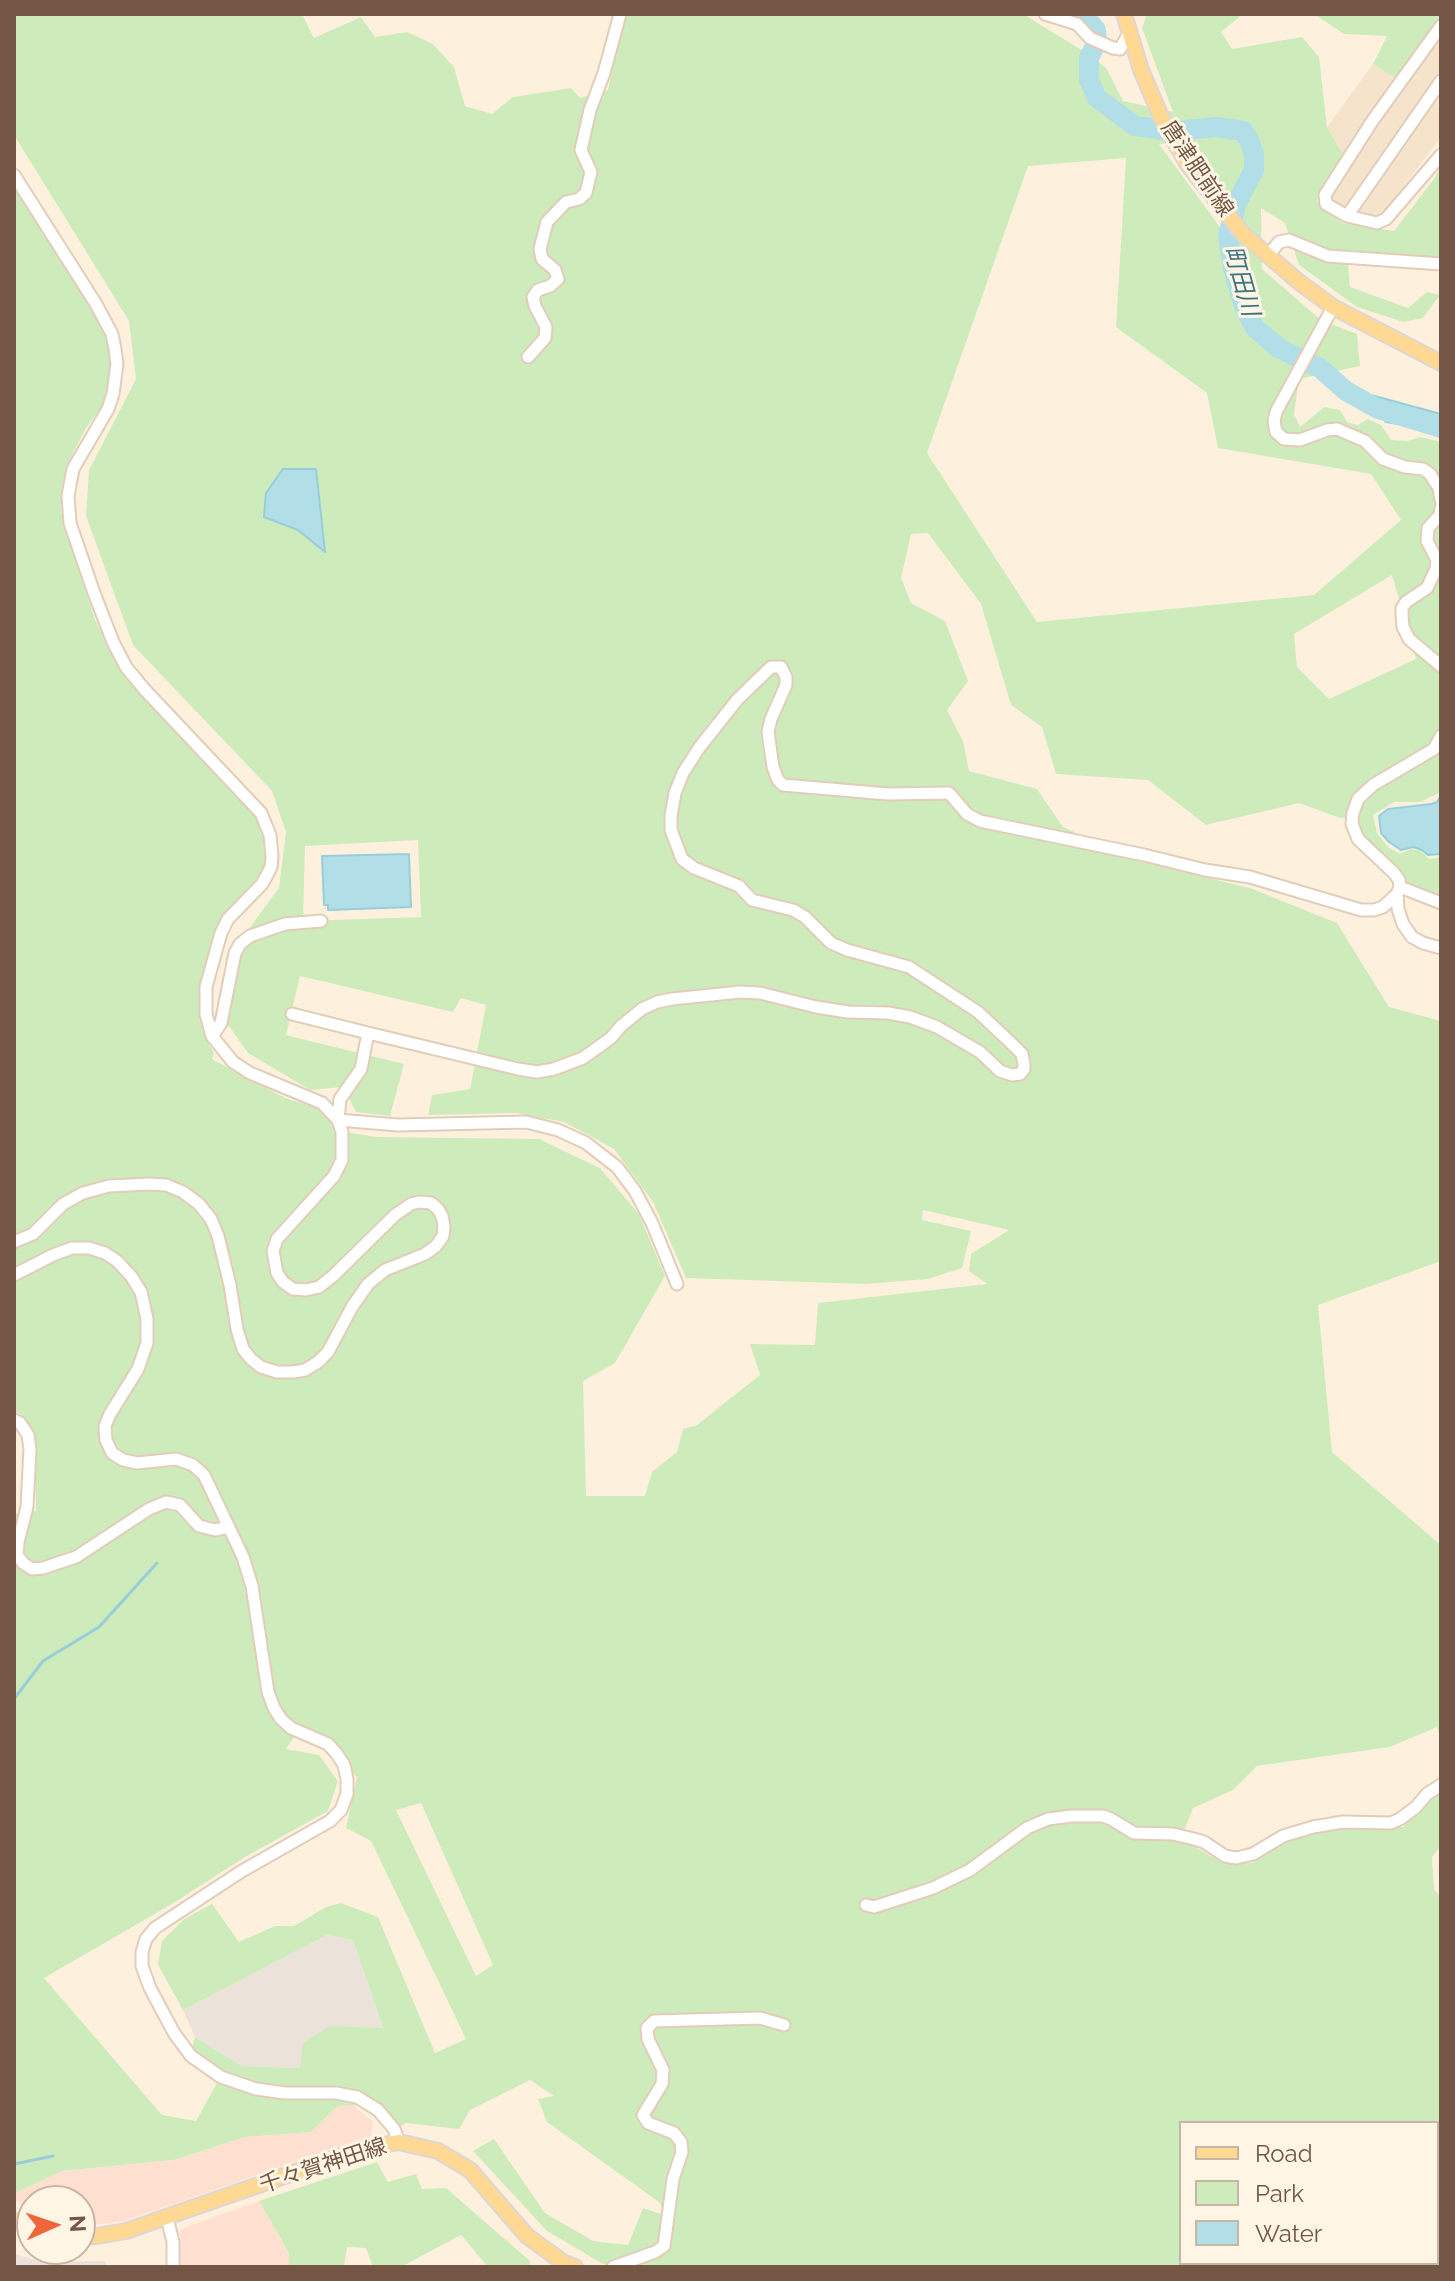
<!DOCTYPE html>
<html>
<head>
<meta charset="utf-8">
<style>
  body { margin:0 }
  #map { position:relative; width:1455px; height:2281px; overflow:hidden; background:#fdf1de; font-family:Raleway,sans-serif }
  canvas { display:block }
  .frame { position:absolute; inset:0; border:16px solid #745645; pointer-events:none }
  .legend { position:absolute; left:1179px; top:2121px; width:260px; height:144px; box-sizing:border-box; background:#fff5e5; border:2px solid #c7b5a5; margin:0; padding:10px 14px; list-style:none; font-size:24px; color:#745645 }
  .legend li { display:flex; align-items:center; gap:16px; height:40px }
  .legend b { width:40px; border:2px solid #c7b5a5 }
  .north { position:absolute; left:16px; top:2185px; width:80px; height:80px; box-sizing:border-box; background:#fff5e5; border:2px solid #c7b5a5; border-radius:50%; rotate:87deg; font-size:22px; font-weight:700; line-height:32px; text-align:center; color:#745645 }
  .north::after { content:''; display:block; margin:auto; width:28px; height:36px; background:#ef663b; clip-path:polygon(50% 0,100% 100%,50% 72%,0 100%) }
</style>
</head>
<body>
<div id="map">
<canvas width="1455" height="2281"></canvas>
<div class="frame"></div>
<ul class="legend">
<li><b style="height:10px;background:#ffd893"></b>Road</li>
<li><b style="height:22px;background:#ceebbc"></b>Park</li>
<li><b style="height:22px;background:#b2dfe7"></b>Water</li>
</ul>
<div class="north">N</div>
</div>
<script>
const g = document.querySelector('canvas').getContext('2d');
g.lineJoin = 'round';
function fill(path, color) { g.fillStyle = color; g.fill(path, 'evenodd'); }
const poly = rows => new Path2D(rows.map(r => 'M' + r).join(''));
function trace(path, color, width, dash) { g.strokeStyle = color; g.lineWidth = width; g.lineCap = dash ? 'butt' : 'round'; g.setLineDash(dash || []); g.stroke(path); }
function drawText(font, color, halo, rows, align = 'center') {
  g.font = font + ' Raleway,"Noto Sans JP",sans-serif'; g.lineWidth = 6; g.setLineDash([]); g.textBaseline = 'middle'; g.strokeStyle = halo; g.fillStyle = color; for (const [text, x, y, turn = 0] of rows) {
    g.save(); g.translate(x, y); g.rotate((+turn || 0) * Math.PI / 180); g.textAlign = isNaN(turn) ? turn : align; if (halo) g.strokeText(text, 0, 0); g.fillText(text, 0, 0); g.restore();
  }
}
fill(poly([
  [1441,15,1441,137,1379,219,1342,223,1316,201,1343,154,1327,127,1373,64,1395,77]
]), '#f5e3cc');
fill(poly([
  [338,2106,354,2106,373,2122,371,2136,124,2221,80,2227,80,2201,32,2201,32,2212,14,2199,14,2194,62,2171,174,2160,245,2137,311,2132],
  [259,2201,289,2255,289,2267,178,2267,176,2261,181,2229]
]), '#ffdfd0');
fill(poly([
  [327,1935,353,1940,383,2029,300,2068,242,2066,195,2037,183,2010],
  [14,2254,43,2262,105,2261,106,2267,14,2267]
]), '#ebe2da');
fill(poly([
  [14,14,302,14,314,38,361,17,375,37,407,32,433,44,454,67,465,106,492,114,513,97,571,88,580,98,608,90,624,14,1023,14,1093,57,1107,69,1123,101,1173,112,1142,28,1147,14,1243,14,1221,32,1232,49,1302,37,1319,57,1327,127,1343,154,1316,201,1342,223,1394,231,1434,179,1441,165,1441,255,1435,262,1347,253,1350,287,1408,308,1427,292,1440,295,1423,318,1403,322,1357,307,1299,265,1285,223,1261,208,1262,269,1321,320,1357,334,1360,366,1299,379,1294,414,1300,427,1324,407,1340,410,1347,422,1358,425,1368,419,1381,425,1391,440,1407,441,1420,437,1438,441,1441,444,1441,792,1420,802,1394,802,1373,815,1377,833,1388,847,1400,854,1411,849,1421,851,1429,859,1441,857,1441,911,1405,897,1405,879,1362,837,1357,817,1340,818,1299,803,1206,825,1148,780,1056,774,1042,727,1011,705,981,604,928,533,911,534,901,578,911,603,945,621,968,681,947,710,963,741,969,771,1037,789,1063,827,1141,862,1250,888,1337,923,1389,1007,1441,1021,1441,1261,1318,1305,1332,1452,1441,1545,1441,1740,1437,1727,1390,1747,1257,1766,1233,1790,1193,1808,1181,1839,1223,1863,1253,1863,1273,1838,1333,1825,1404,1827,1422,1803,1441,1794,1441,1846,1432,1857,1434,1889,1441,1898,1441,2267,623,2267,603,2264,547,2231,473,2151,494,2139,545,2213,593,2241,628,2245,643,2208,667,2216,659,2202,547,2122,538,2099,554,2096,530,2080,470,2110,459,2129,406,2123,397,2129,369,2105,338,2106,311,2132,245,2137,174,2160,62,2171,14,2194,14,1514,36,1511,35,1439,21,1414,14,1412,14,187,97,318,106,339,111,359,109,381,102,406,86,428,67,465,61,492,62,519,95,620,112,653,224,779,225,783,257,819,266,832,267,857,263,870,253,884,222,917,211,947,200,989,199,1017,205,1038,214,1053,212,1059,285,1098,317,1108,326,1114,334,1130,376,1137,539,1139,600,1168,639,1214,665,1276,615,1363,583,1381,586,1496,645,1496,652,1472,677,1452,683,1429,697,1425,760,1375,750,1344,815,1345,818,1303,987,1284,969,1271,971,1254,1009,1230,923,1210,922,1220,971,1231,962,1268,928,1279,865,1284,686,1278,653,1202,614,1149,564,1122,516,1113,428,1115,432,1095,470,1089,486,1005,461,998,453,1012,300,976,286,1035,404,1064,390,1116,356,1112,343,1087,310,1090,248,1053,223,1018,233,950,279,888,286,832,272,791,133,645,86,516,89,470,136,379,129,321,14,135],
  [1190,142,1229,197,1225,234,1159,144],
  [1126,158,1116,327,1207,393,1218,448,1371,474,1401,520,1314,595,1037,622,927,453,1028,166],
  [316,469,324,551,323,551,298,530],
  [1392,575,1416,659,1329,699,1297,667,1294,634],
  [418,840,421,917,303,921,305,846],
  [301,1727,357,1777,346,1828,371,1841,466,2039,435,2053,378,1917,341,1903,326,1907,294,1926,275,1926,239,1942,212,1904,184,1919,162,1941,158,1965,183,2010,327,1935,353,1940,383,2028,330,2026,303,2043,300,2068,242,2066,195,2037,191,2052,217,2083,196,2121,162,2115,44,1978,172,1904,245,1857,328,1811,338,1781,319,1755,286,1749],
  [421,1803,493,1965,476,1976,396,1810],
  [1181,2123,1437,2123,1437,2263,1181,2263],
  [1314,14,1441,14,1441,15,1395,78,1373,64,1387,36,1344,34],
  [377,2162,388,2182,416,2174,422,2189,446,2188,530,2261,530,2267,488,2267,461,2235,401,2267,373,2267,366,2248,347,2247,344,2267,289,2267,289,2254,259,2201]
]), '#ceebbc');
const water = poly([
  [1371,395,1441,414,1441,435,1436,432,1409,423,1398,424,1386,422,1374,410,1380,401,1371,395],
  [283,469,316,469,325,552,298,530,264,517,266,493,283,469],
  [1441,795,1441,854,1428,855,1422,850,1413,847,1401,850,1389,842,1381,833,1379,816,1388,809,1431,804,1437,802,1441,795],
  [409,854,411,907,328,910,328,905,324,905,322,856,409,854]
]);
fill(water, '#b2dfe7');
trace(water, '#98ced9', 2);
trace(poly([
  [14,1699,43,1661,99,1627,157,1563],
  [14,2164,53,2156]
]), '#98ced9', 3);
trace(poly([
  [1083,14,1096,30,1097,42,1089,58,1089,80,1097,98,1135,126,1174,131,1217,127,1243,131,1249,140,1254,154,1254,170,1237,202,1228,235,1233,269,1244,306,1255,328,1280,349,1320,368,1346,391,1378,409,1441,428]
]), '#b2dfe7', 20);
const minor = poly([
  [1045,14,1077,24,1090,38,1113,48,1120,49,1129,33],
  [1441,26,1373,120,1325,195,1326,204,1347,216,1377,223,1386,219,1441,155],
  [14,175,96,304,112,334,115,349,117,364,113,394,108,409,73,469,68,496,70,523,94,593,113,642,126,667,145,690,261,813,270,835,272,856,271,867,267,875,262,884,228,919,221,933,206,987,206,1014,212,1036,233,1062,250,1073,322,1103,338,1120,342,1132,342,1160,334,1176,277,1239,273,1251,277,1273,283,1282,293,1289,306,1290,319,1287,333,1276,395,1215,411,1204,419,1202,431,1203,438,1209,442,1216,444,1226,443,1236,436,1246,425,1254,385,1270,368,1284,352,1307,328,1352,318,1362,305,1370,294,1372,277,1372,261,1367,251,1359,243,1349,237,1329,230,1285,218,1236,211,1219,199,1204,183,1192,166,1185,149,1184,109,1186,83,1193,63,1204,33,1234,14,1242],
  [1347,216,1441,81],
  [1268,256,1279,242,1289,240,1328,256,1441,264],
  [1333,307,1276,412,1274,421,1276,432,1284,439,1300,440,1327,430,1337,429,1365,441,1383,459,1405,467,1423,469,1430,474,1439,488,1441,500],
  [528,357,545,338,546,327,535,306,533,297,538,290,550,286,558,279,555,270,542,259,540,249,547,222,566,202,579,199,586,193,591,172,581,150,590,110,604,73,620,14],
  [1441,508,1440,515,1428,528,1427,541,1437,560,1436,569,1427,588,1406,602,1402,608,1402,616,1403,627,1409,639,1441,666],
  [1441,736,1434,749,1373,785,1358,799,1353,813,1352,824,1358,839,1394,873,1399,880,1400,887,1441,903],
  [1397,894,1398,909,1403,924,1412,937,1423,943,1441,948],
  [292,1014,368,1033],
  [212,1036,221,1023,235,953,240,944,250,936,285,924,321,921],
  [338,1120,340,1099,361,1069,368,1033,518,1069,537,1072,554,1069,583,1058,611,1038,621,1026,642,1009,657,1002,672,999,740,992,760,993,816,1007,848,1012,888,1013,910,1017,937,1027,980,1052,1000,1071,1012,1075,1020,1074,1024,1069,1024,1064,1022,1054,1010,1042,978,1012,909,967,847,950,831,943,805,917,793,910,752,900,739,886,694,868,682,859,671,830,671,816,675,793,683,773,699,748,737,700,771,667,781,667,786,677,786,685,771,719,768,732,773,767,778,780,783,785,888,794,949,793,967,814,980,821,1144,855,1205,870,1250,877,1361,910,1374,910,1383,907,1397,894,1400,887],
  [338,1120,398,1125,526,1122,558,1130,586,1143,617,1167,635,1191,652,1223,677,1284],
  [14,1275,53,1255,72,1248,89,1248,105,1253,117,1261,131,1276,141,1292,147,1319,147,1343,138,1369,110,1414,105,1426,106,1440,112,1453,123,1460,137,1463,176,1459,193,1465,204,1475,243,1557,252,1586,268,1692,274,1708,281,1719,291,1728,328,1744,337,1754,344,1765,347,1779,347,1794,341,1810,330,1821,242,1871,155,1928,146,1939,142,1952,142,1966,150,1988,174,2033,191,2056,221,2077,256,2089,285,2093,336,2093,357,2097,378,2110,394,2129,399,2142],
  [14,1420,20,1423,28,1435,30,1449,27,1507,18,1542,17,1555,23,1563,32,1569,43,1568,76,1557,149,1509,166,1502,180,1505,199,1526,215,1530,229,1527],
  [866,1905,874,1907,933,1888,970,1870,1027,1828,1048,1819,1072,1816,1103,1816,1111,1819,1134,1833,1173,1834,1194,1839,1204,1842,1225,1856,1236,1858,1253,1854,1283,1836,1313,1827,1343,1822,1391,1823,1400,1819,1416,1807,1427,1794,1441,1785],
  [167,2218,173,2242,173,2267],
  [613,2267,655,2252,664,2246,673,2179,682,2152,681,2142,674,2133,648,2123,643,2115,662,2084,663,2070,648,2039,647,2028,654,2021,760,2018,784,2025]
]);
const major = poly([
  [1124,14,1141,70,1162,119,1188,165,1243,234,1299,282,1333,307,1441,363],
  [14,2221,32,2228],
  [80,2236,97,2236,126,2231,362,2149,399,2142,438,2151,470,2170,527,2236,564,2263,575,2267]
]);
trace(minor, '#e1cdba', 15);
trace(major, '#ded6d2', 18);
trace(minor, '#fff', 11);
trace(major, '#ffd893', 14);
drawText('22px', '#745645', '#fff5e5', [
  ["唐津肥前線",1197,169,56],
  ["千々賀神田線",323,2166,-18]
]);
drawText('italic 24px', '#3b7582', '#fff5e5', [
  ["町田川",1241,281,74]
]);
</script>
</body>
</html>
